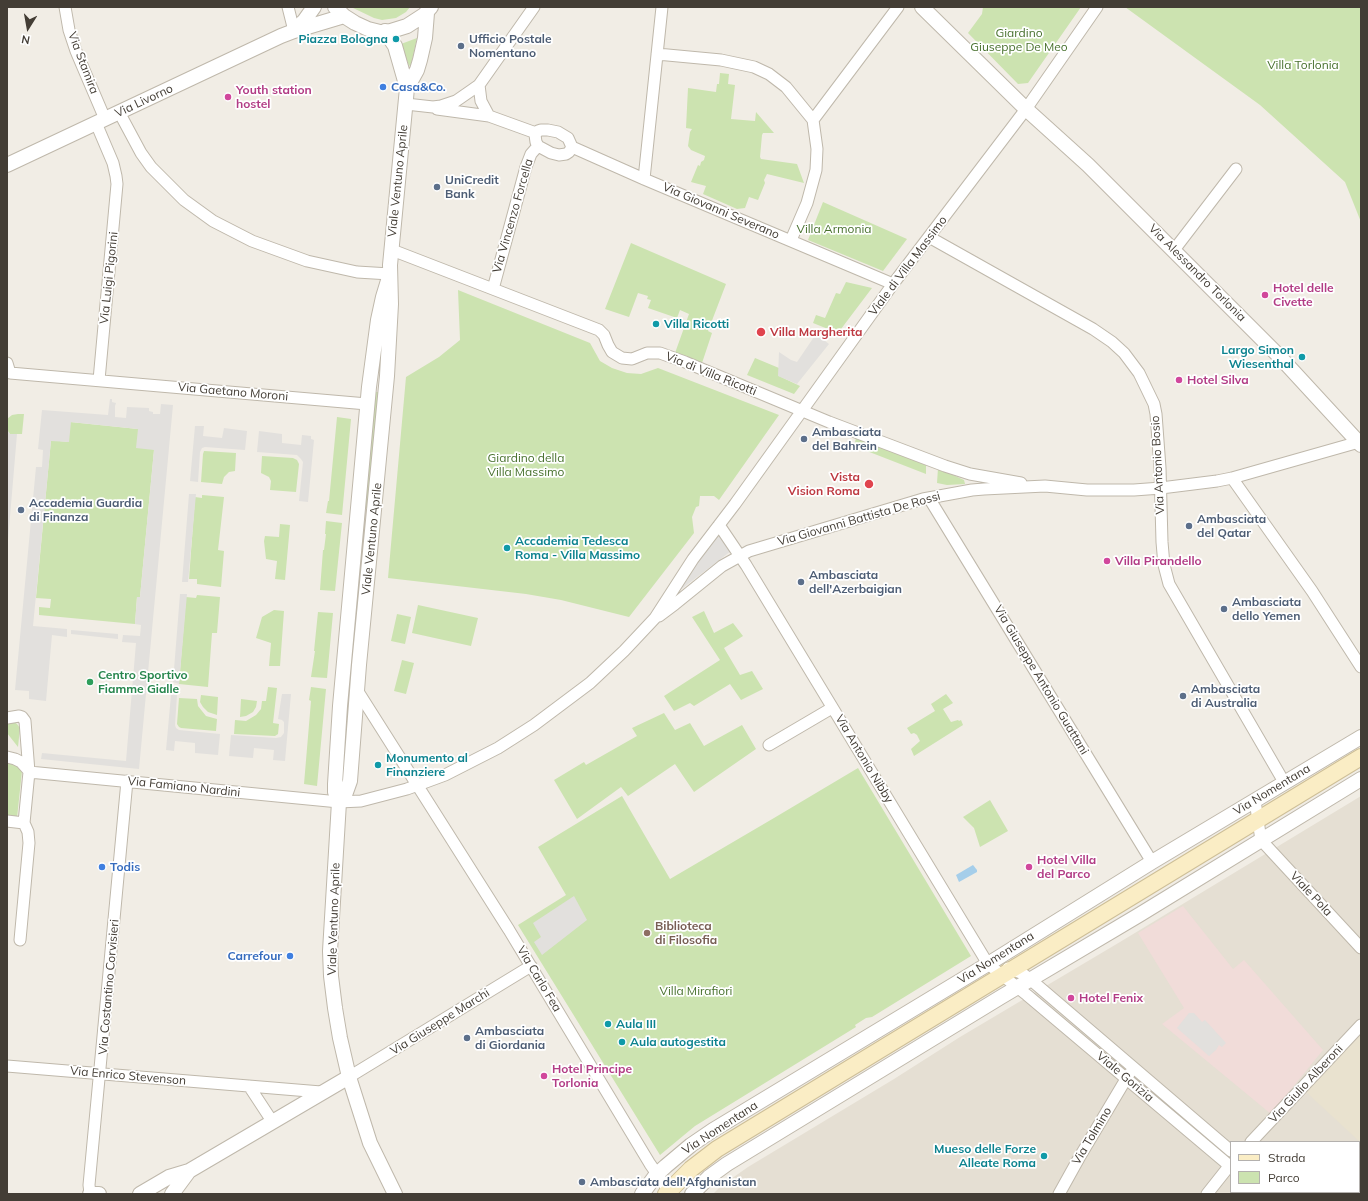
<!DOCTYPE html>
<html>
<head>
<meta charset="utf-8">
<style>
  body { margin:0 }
  #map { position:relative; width:1368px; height:1201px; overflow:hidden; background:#f1ede5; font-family:Mulish,sans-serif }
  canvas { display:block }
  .frame { position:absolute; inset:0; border:8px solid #433d35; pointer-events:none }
  .legend { position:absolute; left:1230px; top:1141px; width:130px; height:52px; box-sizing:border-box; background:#fff; border:1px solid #b4b1ae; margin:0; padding:5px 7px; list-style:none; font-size:12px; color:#433d35 }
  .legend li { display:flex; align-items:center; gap:8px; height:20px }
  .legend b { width:20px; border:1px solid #b4b1ae }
  .north { position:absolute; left:8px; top:8px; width:40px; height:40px; -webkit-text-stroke:3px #fff; paint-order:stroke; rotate:191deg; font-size:11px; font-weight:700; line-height:16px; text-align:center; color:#433d35 }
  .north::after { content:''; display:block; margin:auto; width:14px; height:18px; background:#433d35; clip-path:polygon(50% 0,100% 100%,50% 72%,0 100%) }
</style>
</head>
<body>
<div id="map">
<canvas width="1368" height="1201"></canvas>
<div class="frame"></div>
<ul class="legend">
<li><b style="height:5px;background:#faedc5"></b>Strada</li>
<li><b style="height:11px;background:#cce3b0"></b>Parco</li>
</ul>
<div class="north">N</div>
</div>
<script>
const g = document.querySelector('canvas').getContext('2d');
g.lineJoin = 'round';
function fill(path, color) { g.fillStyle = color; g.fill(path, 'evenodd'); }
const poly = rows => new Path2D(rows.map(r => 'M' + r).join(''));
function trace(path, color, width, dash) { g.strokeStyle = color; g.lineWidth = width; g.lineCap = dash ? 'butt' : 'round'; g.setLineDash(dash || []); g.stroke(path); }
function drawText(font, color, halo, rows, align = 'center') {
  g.font = font + ' Mulish,sans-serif'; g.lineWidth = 3.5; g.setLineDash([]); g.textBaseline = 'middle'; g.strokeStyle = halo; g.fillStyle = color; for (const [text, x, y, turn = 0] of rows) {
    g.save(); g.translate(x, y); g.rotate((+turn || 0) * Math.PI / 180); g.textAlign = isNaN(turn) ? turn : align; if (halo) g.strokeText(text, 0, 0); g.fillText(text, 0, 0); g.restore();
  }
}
fill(poly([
  [1361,796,1361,1194,713,1194,721,1186,748,1167,894,1079,960,1037,1120,942],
  [1231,1142,1359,1142,1359,1192,1231,1192]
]), '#e5dfd3');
fill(poly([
  [1361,1034,1361,1143,1306,1092]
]), '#e9e2cf');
fill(poly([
  [1183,906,1233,969,1244,960,1323,1050,1271,1114,1162,1024,1184,1008,1138,933]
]), '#f1dcd9');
fill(poly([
  [351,7,410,7,406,12,396,18,382,20,374,18],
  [983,7,1081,7,1028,83,1018,84,968,33,982,14],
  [1125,7,1361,7,1361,222,1345,182,1260,105],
  [417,38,411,65,409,66,401,44],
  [720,73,729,74,728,84,735,85,731,119,755,121,756,112,774,133,763,133,762,135,760,157,761,159,797,164,804,183,767,174,764,180,765,183,758,200,749,197,745,208,737,209,703,194,706,186,691,182,698,165,700,166,701,162,704,160,705,156,691,150,688,146,690,132,692,129,686,128,688,88,716,92,717,84,719,84],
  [823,202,907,239,883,271,808,240],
  [631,243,726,284,708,331,712,333,702,363,675,353,689,314,680,310,677,318,648,308,651,300,647,299,648,296,638,293,629,317,605,309],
  [846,282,872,288,838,333,813,323,816,315,825,318,836,293,840,294],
  [458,290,590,343,600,361,612,368,627,373,641,374,658,368,779,415,719,500,714,496,700,496,699,506,696,507,692,517,694,533,629,617,561,600,526,594,388,578,406,377,439,357,460,340],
  [755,358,779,368,779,376,800,386,794,394,747,375],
  [375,392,379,392,368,508,364,508],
  [18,414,24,414,22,434,10,434,7,430,7,419,12,415],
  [337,417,351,419,342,515,326,513,328,501,329,501],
  [70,422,138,429,154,450,140,597,137,597,135,624,39,615,39,607,50,608,51,599,36,598,51,440,68,442],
  [856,438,926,465,926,474,854,446],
  [204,451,236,453,235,471,229,472,224,477,222,484,201,482,203,454],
  [262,456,293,458,297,460,299,464,296,492,270,490,271,481,269,477,261,473],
  [938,468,964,480,965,484,947,485,937,483],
  [202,495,224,497,218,550,224,551,221,587,197,584,197,579,189,579,195,497,202,498],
  [326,521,342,523,335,591,320,590,323,550,324,550,326,534,325,534],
  [280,524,290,525,285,580,275,579,277,561,266,559,264,541,265,536,279,537],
  [197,595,220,597,217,633,212,633,208,687,179,684,186,597,196,598],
  [418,605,478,618,471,646,412,633],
  [274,610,284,611,280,666,269,666,271,643,256,638,262,617],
  [704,611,714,633,733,623,743,636,724,648,740,675,752,671,763,689,741,700,730,684,694,706,690,703,674,711,664,696,720,660,692,617],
  [318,612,333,613,327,678,311,677,315,651,314,651],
  [397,614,411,617,405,644,391,641],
  [402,660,414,663,406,694,394,691],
  [268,687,277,688,273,723,279,724,278,734,275,736,234,734,235,720,246,721,256,715,261,709,262,701,266,701],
  [311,687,326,689,317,786,304,784,311,701,309,700],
  [946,694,953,703,943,709,951,722,958,720,959,721,961,720,963,725,914,756,911,749,920,741,917,735,914,733,911,734,907,728,935,711,931,704],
  [201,695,218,697,217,715,208,712,203,707,200,702],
  [179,698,197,699,198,706,206,716,217,719,216,731,181,728,179,727,177,724],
  [241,699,257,701,256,707,253,712,246,716,240,717],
  [664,713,675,730,690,723,704,746,742,725,756,749,694,792,675,764,628,796,621,787,577,819,554,780,584,762,586,765,637,736,632,728],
  [14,722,17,724,20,728,18,747,7,733,7,724],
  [7,762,18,764,22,771,17,818,7,817],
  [858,768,971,956,872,1017,866,1018,855,1025,856,1027,695,1126,660,1155,518,925,566,895,538,847,622,796,670,879,774,818],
  [990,800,1008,831,980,847,974,828,963,817]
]), '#cce3b0');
fill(poly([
  [816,334,829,344,797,384,778,376,779,352,791,360,797,362],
  [110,399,112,399,112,402,116,403,115,406,115,417,126,418,127,407,149,408,149,411,153,412,153,414,160,414,161,404,173,405,139,769,41,759,42,753,126,761,136,643,122,642,123,635,140,636,141,625,135,624,137,597,140,597,154,450,136,448,138,429,71,422,69,442,51,441,33,626,67,629,67,637,52,635,46,701,29,699,29,691,15,690,36,467,42,467,43,450,38,449,42,410,108,415],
  [195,426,204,426,203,436,222,438,224,428,247,431,245,450,205,447,202,448,200,452,198,482,190,481],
  [7,430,10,434,17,434,7,552],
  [259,431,282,434,282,443,301,445,302,435,311,436,311,439,314,440,308,502,299,501,303,462,301,459,297,455,257,452],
  [189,494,196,494,188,582,182,582],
  [719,535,731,551,671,597],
  [180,594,187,594,179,684,173,682],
  [71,630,118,634,118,639,71,634],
  [282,694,291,694,285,761,273,760,274,750,254,748,253,758,229,756,231,735,276,738,281,737,284,733,284,722,282,720,278,719],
  [171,695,177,695,175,725,176,728,179,730,220,734,218,755,195,753,195,743,175,741,174,751,166,750],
  [574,896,587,920,542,955,534,942,541,937,533,923],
  [1189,1013,1194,1013,1202,1022,1205,1020,1226,1043,1222,1047,1219,1045,1216,1050,1209,1056,1177,1028]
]), '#e2e0dd');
fill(poly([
  [973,865,977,870,977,872,959,882,956,875]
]), '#a5ceea');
const minor = poly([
  [65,7,69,30,76,51,105,119],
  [288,7,294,31],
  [657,54,721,60,754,67,769,74,786,87,813,120,817,149,816,170,807,203,791,240],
  [479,85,481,101,489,116],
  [406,104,433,107,441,106,456,101,469,92,479,85,534,7],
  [437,109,489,116,536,133],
  [119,112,141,153,151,167,184,200,213,221,252,241,307,261,357,272,390,274],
  [813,120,898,7],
  [96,123,113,163,116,176,117,184,99,380],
  [572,147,569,152,566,154,559,155,551,153,538,146,536,142,535,135,538,131,541,130,548,130,558,132,568,138,572,147,644,179,893,284],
  [644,179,662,7],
  [929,237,1093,329,1112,342,1124,353,1139,373,1154,404,1156,414,1160,468,1162,542,1164,565,1169,584,1284,782],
  [392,250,599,330,604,335,608,345,612,352,622,358,632,359,647,353,660,353,685,362,829,422,945,466,970,474,1021,483],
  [1174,250,1236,169],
  [493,289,526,167,531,154,538,146],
  [7,363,10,373],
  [10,373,367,404],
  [1232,478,1312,591,1361,667],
  [929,498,1152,862],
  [719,525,746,565,988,964,1027,995,1231,1167],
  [659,616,675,604,722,566,749,551,923,499,972,490,984,489,1045,486,1087,490,1134,490,1161,488,1217,481,1232,478,1359,442],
  [357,690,509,930,650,1164,671,1194],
  [7,718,19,716,22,717,25,721,29,772,24,823,7,821],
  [769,745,832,708],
  [7,757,15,759,21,762,29,771],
  [29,772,339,802,361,801,407,789,445,775,498,748,534,725,590,683,624,651,655,618,693,559,735,504,893,284,1026,109,1097,7],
  [1255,801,1261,840,1361,948],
  [20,940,29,843,28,832,24,823],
  [1008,968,1023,974,1031,980,1231,1151],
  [7,1066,321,1092],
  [349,1077,531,966],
  [249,1086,272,1121],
  [1251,1142,1361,1025],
  [1261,1192,1264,1194],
  [1278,1192,1281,1194],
  [90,1193,89,1185,127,781],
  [1059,1194,1079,1158,1129,1074],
  [1207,1194,1230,1165]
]);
const tertiary = poly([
  [335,7,344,16,355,23,368,29,380,32,391,31,407,26,424,15,431,7],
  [922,7,1026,109,1088,165,1279,356,1361,445],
  [295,29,304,21,314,7],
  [407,88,417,70,420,60,425,38,427,13],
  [7,165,281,36,294,31,344,16],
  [390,274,383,297,378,320,369,387,340,706,335,784,335,792,339,802,330,951,331,976,335,1008,340,1038,349,1077,370,1143,395,1194],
  [339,802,345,795,350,781,359,665,387,376,391,304,390,265,407,88,395,46,385,31],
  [90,1194,99,1194],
  [140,1194,169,1177,189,1171,349,1077],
  [172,1194,189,1171],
  [642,1194,656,1175,666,1166,691,1145,713,1130,988,964,1152,862,1361,737],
  [692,1194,709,1177,727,1164,1001,997,1139,915,1361,779]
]);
const secondary = poly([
  [666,1194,691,1169,717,1149,1361,757]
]);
trace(minor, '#bfb8ab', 13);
trace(tertiary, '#bfb8ab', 16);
trace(secondary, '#cebf97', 18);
trace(minor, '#fff', 11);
trace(tertiary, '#fff', 14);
trace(secondary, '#faedc5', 16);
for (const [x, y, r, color] of [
  [396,39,4,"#0f9aa8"],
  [461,46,4,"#5c6f8a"],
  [383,87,4,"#3f7fe0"],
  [228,97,4,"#d1479c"],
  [437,187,4,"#5c6f8a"],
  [1265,295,4,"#d1479c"],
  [656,324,4,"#0f9aa8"],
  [761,332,5,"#e0444e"],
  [1302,357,4,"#0f9aa8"],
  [1179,380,4,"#d1479c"],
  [804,439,4,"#5c6f8a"],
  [869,484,5,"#e0444e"],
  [21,510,4,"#5c6f8a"],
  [1189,526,4,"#5c6f8a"],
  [507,548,4,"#0f9aa8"],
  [1107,561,4,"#d1479c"],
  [801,582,4,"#5c6f8a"],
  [1224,609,4,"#5c6f8a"],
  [90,682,4,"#2e9e5b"],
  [1183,696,4,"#5c6f8a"],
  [378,765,4,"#0f9aa8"],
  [102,867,4,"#3f7fe0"],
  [1029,867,4,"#d1479c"],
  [647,933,4,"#8d6e63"],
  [290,956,4,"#3f7fe0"],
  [1071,998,4,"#d1479c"],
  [608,1024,4,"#0f9aa8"],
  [467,1038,4,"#5c6f8a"],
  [622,1042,4,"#0f9aa8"],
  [544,1076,4,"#d1479c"],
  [1044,1156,4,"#0f9aa8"],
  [582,1182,4,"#5c6f8a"]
]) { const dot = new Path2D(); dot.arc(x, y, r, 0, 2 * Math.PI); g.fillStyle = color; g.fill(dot); trace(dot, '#fff', 1.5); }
drawText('12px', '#47702d', '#fff', [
  ["Giardino",1019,33],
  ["Giuseppe De Meo",1019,47],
  ["Villa Torlonia",1303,65],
  ["Villa Armonia",834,229],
  ["Giardino della",526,458],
  ["Villa Massimo",526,472],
  ["Villa Mirafiori",696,991]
]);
drawText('bold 12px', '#0d838f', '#fff', [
  ["Piazza Bologna",388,39,"right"],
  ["Villa Ricotti",664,324],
  ["Largo Simon",1294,350,"right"],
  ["Wiesenthal",1294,364,"right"],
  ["Accademia Tedesca",515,541],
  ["Roma - Villa Massimo",515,555],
  ["Monumento al",386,758],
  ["Finanziere",386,772],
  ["Aula III",616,1024],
  ["Aula autogestita",630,1042],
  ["Mueso delle Forze",1036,1149,"right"],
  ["Alleate Roma",1036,1163,"right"]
], 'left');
drawText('bold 12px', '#4e5e75', '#fff', [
  ["Ufficio Postale",469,39],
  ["Nomentano",469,53],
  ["UniCredit",445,180],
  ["Bank",445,194],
  ["Ambasciata",812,432],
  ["del Bahrein",812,446],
  ["Accademia Guardia",29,503],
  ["di Finanza",29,517],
  ["Ambasciata",1197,519],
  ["del Qatar",1197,533],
  ["Ambasciata",809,575],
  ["dell'Azerbaigian",809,589],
  ["Ambasciata",1232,602],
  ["dello Yemen",1232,616],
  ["Ambasciata",1191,689],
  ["di Australia",1191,703],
  ["Ambasciata",475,1031],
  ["di Giordania",475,1045],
  ["Ambasciata dell'Afghanistan",590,1182]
], 'left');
drawText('12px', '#433d35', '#fff', [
  ["Via Stamira",83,63,69],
  ["Via Livorno",144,101,-25],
  ["Viale Ventuno Aprile",398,181,-84],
  ["Via Giovanni Severano",721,211,23],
  ["Via Vincenzo Forcella",513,216,-74],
  ["Viale di Villa Massimo",908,266,-53],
  ["Via Alessandro Torlonia",1197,273,45],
  ["Via Luigi Pigorini",109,278,-84],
  ["Via di Villa Ricotti",711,374,22],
  ["Via Gaetano Moroni",233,392,5],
  ["Via Antonio Bosio",1158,465,-93],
  ["Via Giovanni Battista De Rossi",859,519,-16],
  ["Viale Ventuno Aprile",372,539,-84],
  ["Via Giuseppe Antonio Guattani",1041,680,59],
  ["Via Antonio Nibby",864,759,59],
  ["Via Famiano Nardini",184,787,6],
  ["Via Nomentana",1272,790,-31],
  ["Viale Pola",1311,894,47],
  ["Viale Ventuno Aprile",334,919,-88],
  ["Via Nomentana",996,958,-32],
  ["Via Carlo Fea",539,979,59],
  ["Via Costantino Corvisieri",109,987,-85],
  ["Via Giuseppe Marchi",440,1022,-32],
  ["Via Enrico Stevenson",128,1076,5],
  ["Viale Gorizia",1125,1077,40],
  ["Via Giulio Alberoni",1306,1084,-47],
  ["Via Nomentana",720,1128,-33],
  ["Via Tolmino",1092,1136,-59]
]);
drawText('bold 12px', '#366cbe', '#fff', [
  ["Casa&Co.",391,87],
  ["Todis",110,867],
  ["Carrefour",282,956,"right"]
], 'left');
drawText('bold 12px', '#b23c85', '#fff', [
  ["Youth station",236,90],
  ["hostel",236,104],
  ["Hotel delle",1273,288],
  ["Civette",1273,302],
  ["Hotel Silva",1187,380],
  ["Villa Pirandello",1115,561],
  ["Hotel Villa",1037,860],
  ["del Parco",1037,874],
  ["Hotel Fenix",1079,998],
  ["Hotel Principe",552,1069],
  ["Torlonia",552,1083]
], 'left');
drawText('bold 12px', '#be3a42', '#fff', [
  ["Villa Margherita",770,332],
  ["Vista",860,477,"right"],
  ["Vision Roma",860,491,"right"]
], 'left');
drawText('bold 12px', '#27864d', '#fff', [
  ["Centro Sportivo",98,675],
  ["Fiamme Gialle",98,689]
], 'left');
drawText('bold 12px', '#785e54', '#fff', [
  ["Biblioteca",655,926],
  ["di Filosofia",655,940]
], 'left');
</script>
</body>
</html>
